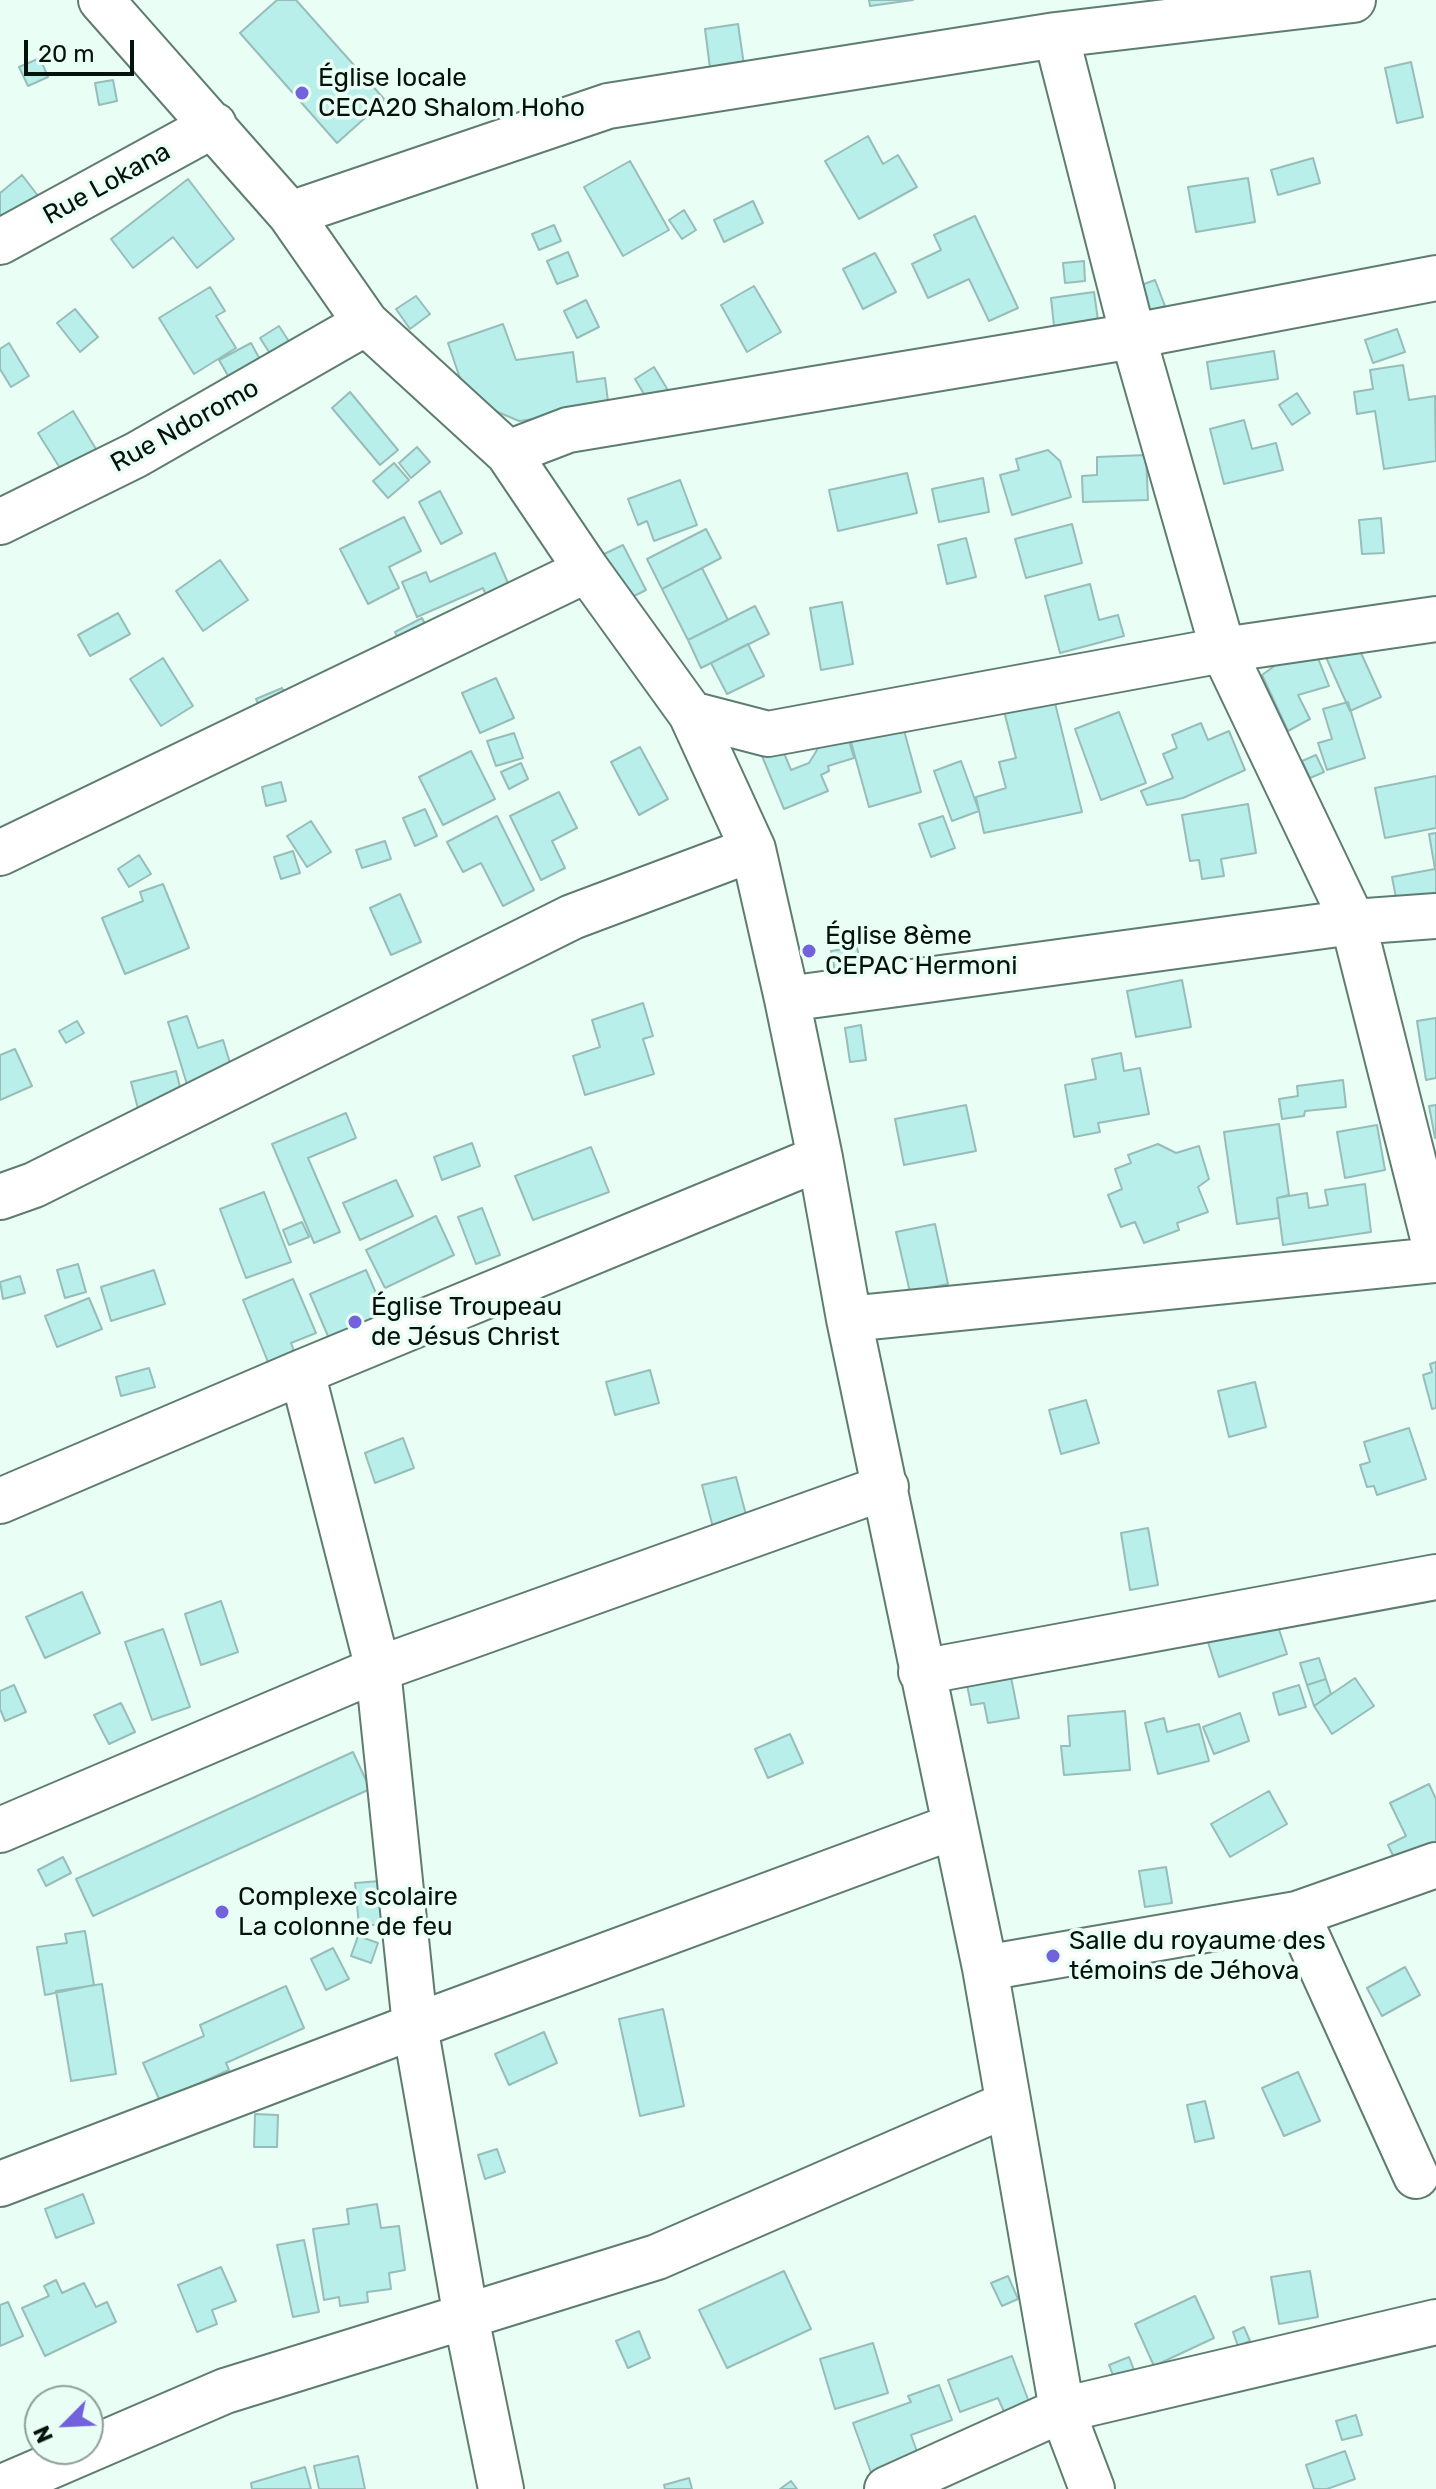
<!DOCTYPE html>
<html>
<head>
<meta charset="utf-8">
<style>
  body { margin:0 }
  #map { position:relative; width:1436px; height:2489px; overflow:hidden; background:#e9fef4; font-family:Rubik,sans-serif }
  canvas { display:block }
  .north { position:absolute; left:24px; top:2385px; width:80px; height:80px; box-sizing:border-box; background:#e9fef4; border:2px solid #8ea098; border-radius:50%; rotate:246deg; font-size:22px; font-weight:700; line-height:32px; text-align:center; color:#06120d }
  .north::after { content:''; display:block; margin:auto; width:28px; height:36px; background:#7262dc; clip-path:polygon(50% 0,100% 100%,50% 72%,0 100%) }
  .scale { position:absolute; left:24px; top:40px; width:110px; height:36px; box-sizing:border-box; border:4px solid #06120d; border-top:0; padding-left:10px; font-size:24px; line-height:28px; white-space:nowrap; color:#06120d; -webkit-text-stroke:6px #e9fef4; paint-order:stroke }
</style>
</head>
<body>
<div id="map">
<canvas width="1436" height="2489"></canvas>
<div class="north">N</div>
<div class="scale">20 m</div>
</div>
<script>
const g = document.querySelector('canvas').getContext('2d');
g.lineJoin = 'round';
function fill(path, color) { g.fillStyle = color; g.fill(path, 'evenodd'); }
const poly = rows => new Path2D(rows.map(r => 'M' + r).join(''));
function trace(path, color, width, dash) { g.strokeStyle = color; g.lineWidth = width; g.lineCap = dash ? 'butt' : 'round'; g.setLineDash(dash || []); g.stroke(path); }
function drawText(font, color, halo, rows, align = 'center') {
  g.font = font + ' Rubik,sans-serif'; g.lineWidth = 7; g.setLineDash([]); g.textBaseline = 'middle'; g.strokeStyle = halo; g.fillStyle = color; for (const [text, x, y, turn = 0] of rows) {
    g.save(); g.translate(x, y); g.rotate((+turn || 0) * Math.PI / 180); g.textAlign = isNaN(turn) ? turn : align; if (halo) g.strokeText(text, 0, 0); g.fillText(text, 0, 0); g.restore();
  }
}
const building = poly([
  [277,0,296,0,385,100,337,143,240,33,277,0],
  [869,0,913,0,870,6,869,0],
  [738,24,745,72,711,76,705,29,738,24],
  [40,58,48,77,28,86,19,67,40,58],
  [1411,62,1423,117,1397,123,1385,68,1411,62],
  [113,80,117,101,99,105,95,83,113,80],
  [868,136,883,164,898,155,917,187,859,219,825,161,868,136],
  [1313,158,1320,183,1278,195,1271,170,1313,158],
  [630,161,669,230,623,256,584,187,630,161],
  [22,175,42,201,0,224,0,193,22,175],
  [1248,178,1255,222,1196,232,1188,187,1248,178],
  [188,179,234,239,197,268,173,237,133,268,111,239,188,179],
  [753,201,763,223,724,242,714,220,753,201],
  [684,210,696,230,682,239,669,220,684,210],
  [975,216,1018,308,989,321,969,279,928,298,912,264,941,250,934,235,975,216],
  [554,225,561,241,539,250,532,234,554,225],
  [568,252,578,276,557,284,547,261,568,252],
  [875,253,896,292,863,309,843,269,875,253],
  [1084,261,1085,281,1065,283,1063,263,1084,261],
  [1155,280,1165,306,1135,317,1125,291,1155,280],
  [754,286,781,332,747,352,721,305,754,286],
  [210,287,225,311,216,316,236,348,194,374,159,318,210,287],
  [1094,292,1098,320,1054,326,1051,298,1094,292],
  [416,296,430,314,410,329,396,309,416,296],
  [586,300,599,327,577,338,564,311,586,300],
  [75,309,98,337,80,352,57,323,75,309],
  [503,324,516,360,573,352,577,382,605,378,609,409,519,421,467,399,448,343,503,324],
  [279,326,290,343,271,355,260,338,279,326],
  [1397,329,1405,352,1373,363,1365,340,1397,329],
  [9,343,29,376,11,387,0,369,0,349,9,343],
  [251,343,263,365,231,381,219,360,251,343],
  [1274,351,1278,379,1211,389,1207,362,1274,351],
  [1403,365,1409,400,1435,396,1436,461,1384,469,1375,411,1357,414,1354,392,1373,389,1370,370,1403,365],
  [654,367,669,392,650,404,635,379,654,367],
  [350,392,398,450,380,465,332,408,350,392],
  [1297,393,1310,413,1292,425,1279,405,1297,393],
  [73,411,99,454,65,476,38,433,73,411],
  [1244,420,1252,449,1276,443,1283,470,1224,484,1210,429,1244,420],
  [417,447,430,462,411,478,399,463,417,447],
  [1048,450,1060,461,1071,497,1012,515,1000,475,1019,470,1016,459,1048,450],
  [1146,455,1148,500,1083,502,1082,476,1097,475,1097,457,1146,455],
  [394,463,409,480,388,498,373,481,394,463],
  [907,473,917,513,838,531,829,490,907,473],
  [983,478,989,512,939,522,932,489,983,478],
  [680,480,697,525,654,541,647,521,638,525,628,499,680,480],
  [440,491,462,533,441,544,419,502,440,491],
  [404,517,421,551,389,567,399,588,368,604,340,549,404,517],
  [1381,518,1384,553,1362,554,1359,520,1381,518],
  [1072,524,1082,563,1026,578,1015,539,1072,524],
  [706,529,721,558,662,589,647,559,706,529],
  [966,538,976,577,947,584,938,545,966,538],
  [623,545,646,590,626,600,602,555,623,545],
  [495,553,511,590,488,600,483,588,417,617,402,582,426,572,430,582,495,553],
  [220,560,248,600,203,631,176,591,220,560],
  [702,568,728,620,688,640,662,589,702,568],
  [1090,584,1099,620,1118,615,1124,636,1060,653,1045,596,1090,584],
  [842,602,853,664,821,670,810,608,842,602],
  [755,606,769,634,701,668,688,640,755,606],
  [118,613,130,634,90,656,78,635,118,613],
  [422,618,431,635,403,649,395,632,422,618],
  [1356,642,1381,697,1350,711,1325,655,1356,642],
  [748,644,764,676,727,694,711,663,748,644],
  [1316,653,1329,686,1298,695,1310,719,1288,731,1262,675,1277,664,1316,653],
  [163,658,193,706,161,726,130,679,163,658],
  [496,678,514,718,480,733,462,693,496,678],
  [282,688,288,701,262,712,256,699,282,688],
  [1053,695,1082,812,984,833,976,797,1006,788,999,762,1016,758,1003,707,1053,695],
  [1348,702,1365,758,1327,770,1318,743,1332,739,1323,709,1348,702],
  [1119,712,1146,783,1101,800,1075,729,1119,712],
  [843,720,854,758,828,766,829,771,821,775,828,791,784,809,757,744,777,736,791,770,809,763,817,750,813,726,843,720],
  [1201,723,1208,740,1229,731,1245,770,1183,798,1147,805,1141,791,1173,778,1163,754,1177,748,1172,735,1201,723],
  [903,727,921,792,869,807,851,742,903,727],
  [514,733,523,758,496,766,487,741,514,733],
  [640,747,668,799,639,815,611,762,640,747],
  [471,751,495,799,443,825,419,777,471,751],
  [1316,755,1324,772,1310,778,1302,761,1316,755],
  [961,761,979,811,952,821,934,771,961,761],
  [521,763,528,779,509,789,501,772,521,763],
  [1436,776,1436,828,1385,838,1375,788,1436,776],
  [281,782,286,801,266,806,262,787,281,782],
  [559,792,577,828,552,841,565,868,541,880,510,816,559,792],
  [1248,804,1256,853,1221,859,1224,876,1202,879,1199,860,1190,861,1182,815,1248,804],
  [425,809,437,836,415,846,403,818,425,809],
  [497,816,534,890,503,906,481,863,463,872,447,842,497,816],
  [943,816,955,848,931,857,919,824,943,816],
  [311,821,331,852,307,867,287,836,311,821],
  [1436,833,1436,896,1397,903,1392,877,1435,869,1429,834,1436,833],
  [385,841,391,859,362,868,356,850,385,841],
  [293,851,300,873,281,879,274,857,293,851],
  [139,855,151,874,129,887,118,869,139,855],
  [163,884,189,948,125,974,102,918,143,901,140,892,163,884],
  [400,894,421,942,391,955,370,908,400,894],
  [857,947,861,967,835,972,831,951,857,947],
  [1182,980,1191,1027,1136,1037,1127,991,1182,980],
  [643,1003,653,1036,643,1039,654,1074,585,1095,573,1056,600,1047,592,1020,643,1003],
  [187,1016,198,1048,223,1040,234,1076,189,1091,168,1022,187,1016],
  [1436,1018,1436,1078,1426,1080,1417,1021,1436,1018],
  [77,1021,84,1033,66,1043,59,1031,77,1021],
  [861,1025,866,1060,850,1062,845,1028,861,1025],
  [15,1049,32,1086,0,1100,0,1055,15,1049],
  [1121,1053,1124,1071,1140,1068,1149,1114,1098,1123,1100,1132,1074,1137,1065,1085,1096,1079,1092,1059,1121,1053],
  [176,1071,190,1127,146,1139,131,1082,176,1071],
  [1343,1080,1346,1107,1305,1111,1304,1116,1282,1119,1279,1099,1298,1096,1297,1086,1343,1080],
  [966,1105,976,1151,904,1165,895,1119,966,1105],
  [1436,1105,1436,1138,1435,1138,1429,1106,1436,1105],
  [346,1113,356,1138,308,1158,340,1232,314,1243,272,1144,346,1113],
  [1279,1124,1289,1195,1277,1198,1279,1218,1237,1224,1224,1132,1279,1124],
  [1377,1125,1385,1170,1345,1178,1337,1132,1377,1125],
  [472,1143,480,1166,442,1180,434,1157,472,1143],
  [1158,1144,1176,1153,1199,1146,1209,1179,1198,1187,1208,1212,1177,1223,1179,1230,1144,1243,1135,1222,1121,1227,1108,1195,1122,1189,1115,1169,1131,1163,1128,1155,1158,1144],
  [591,1147,609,1192,533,1220,515,1176,591,1147],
  [396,1180,413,1216,360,1240,343,1203,396,1180],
  [1365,1184,1371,1232,1283,1245,1277,1198,1307,1193,1309,1208,1328,1205,1325,1190,1365,1184],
  [264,1192,291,1262,246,1278,220,1209,264,1192],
  [482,1208,500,1255,476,1264,458,1217,482,1208],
  [436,1216,454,1255,385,1288,366,1250,436,1216],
  [302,1222,309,1237,289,1245,283,1230,302,1222],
  [935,1224,948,1284,910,1292,896,1232,935,1224],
  [78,1264,86,1292,65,1298,57,1270,78,1264],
  [154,1270,165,1304,111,1321,101,1287,154,1270],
  [366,1270,401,1351,345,1376,310,1294,366,1270],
  [20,1276,25,1293,3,1299,0,1282,20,1276],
  [293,1279,316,1333,291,1343,294,1351,268,1362,243,1300,293,1279],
  [89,1298,102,1329,57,1347,45,1316,89,1298],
  [1436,1362,1436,1408,1432,1409,1423,1375,1432,1372,1430,1364,1436,1362],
  [149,1368,155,1387,121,1396,116,1377,149,1368],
  [650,1370,659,1403,615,1415,606,1382,650,1370],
  [1255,1382,1266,1427,1229,1437,1218,1391,1255,1382],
  [1086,1400,1099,1443,1061,1454,1049,1410,1086,1400],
  [1409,1428,1426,1479,1377,1495,1374,1486,1367,1487,1360,1465,1370,1462,1364,1442,1409,1428],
  [403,1438,414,1468,375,1483,365,1453,403,1438],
  [736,1477,749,1526,715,1535,702,1485,736,1477],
  [1148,1528,1158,1585,1130,1590,1121,1533,1148,1528],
  [82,1592,100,1633,45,1658,26,1617,82,1592],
  [221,1601,238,1652,201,1665,185,1614,221,1601],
  [1275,1617,1287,1654,1219,1677,1207,1639,1275,1617],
  [163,1629,190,1707,152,1720,125,1642,163,1629],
  [1319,1658,1326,1679,1307,1685,1300,1663,1319,1658],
  [1010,1672,1019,1718,988,1723,984,1703,971,1705,966,1680,1010,1672],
  [1355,1678,1374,1706,1332,1734,1314,1706,1355,1678],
  [1326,1679,1331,1694,1314,1706,1307,1685,1326,1679],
  [14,1685,26,1712,5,1721,0,1709,0,1691,14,1685],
  [1299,1685,1306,1707,1279,1715,1273,1693,1299,1685],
  [121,1703,135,1732,109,1744,94,1715,121,1703],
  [1125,1711,1130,1770,1064,1775,1061,1746,1070,1746,1068,1716,1125,1711],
  [1240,1713,1249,1741,1214,1754,1203,1727,1240,1713],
  [1164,1718,1167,1732,1199,1724,1209,1761,1158,1774,1145,1723,1164,1718],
  [790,1734,803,1763,768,1778,755,1749,790,1734],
  [353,1752,370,1789,93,1916,76,1879,353,1752],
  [1429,1784,1436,1799,1436,1847,1398,1866,1388,1845,1406,1836,1390,1803,1429,1784],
  [1269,1791,1287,1824,1230,1857,1211,1824,1269,1791],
  [63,1857,71,1873,46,1886,38,1870,63,1857],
  [1166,1867,1172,1903,1145,1907,1139,1871,1166,1867],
  [380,1881,385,1924,359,1926,355,1883,380,1881],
  [85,1931,94,1985,45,1995,37,1947,67,1943,65,1934,85,1931],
  [358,1936,378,1943,371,1963,351,1956,358,1936],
  [333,1948,349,1979,326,1990,311,1959,333,1948],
  [1405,1967,1420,1995,1382,2016,1367,1988,1405,1967],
  [102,1984,116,2074,71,2081,56,1991,102,1984],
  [286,1986,304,2028,226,2063,229,2070,160,2101,143,2063,204,2036,200,2025,286,1986],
  [663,2009,684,2106,640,2116,619,2019,663,2009],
  [544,2032,557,2063,509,2085,495,2054,544,2032],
  [1298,2072,1320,2121,1284,2136,1262,2088,1298,2072],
  [1205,2101,1214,2138,1195,2142,1187,2105,1205,2101],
  [255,2114,278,2115,277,2147,254,2147,255,2114],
  [497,2149,505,2172,485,2179,478,2155,497,2149],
  [83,2194,94,2223,56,2238,45,2209,83,2194],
  [377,2204,381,2228,399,2226,405,2270,389,2273,391,2289,367,2292,368,2302,340,2306,339,2297,324,2300,313,2229,349,2224,347,2209,377,2204],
  [304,2240,319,2312,293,2317,277,2245,304,2240],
  [221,2267,236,2301,212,2310,217,2324,197,2332,178,2285,221,2267],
  [784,2271,811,2329,727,2368,699,2310,784,2271],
  [1310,2271,1318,2317,1279,2324,1271,2277,1310,2271],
  [1008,2276,1018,2299,1002,2306,991,2283,1008,2276],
  [56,2280,62,2293,84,2283,96,2307,107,2302,116,2322,45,2356,22,2308,49,2296,44,2286,56,2280],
  [1195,2296,1214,2338,1154,2366,1135,2324,1195,2296],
  [8,2302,23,2336,0,2346,0,2305,8,2302],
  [1244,2327,1250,2341,1238,2346,1233,2332,1244,2327],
  [639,2331,650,2358,628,2368,616,2341,639,2331],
  [873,2343,888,2393,835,2409,820,2359,873,2343],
  [1012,2356,1030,2405,1005,2414,998,2398,960,2412,948,2380,1012,2356],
  [1129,2357,1138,2380,1118,2388,1109,2365,1129,2357],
  [939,2385,952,2420,911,2435,920,2460,873,2478,853,2423,911,2402,908,2396,939,2385],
  [1356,2415,1362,2435,1342,2440,1336,2421,1356,2415],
  [1345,2451,1355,2479,1327,2489,1314,2489,1306,2465,1345,2451],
  [358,2456,365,2489,319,2489,314,2466,358,2456],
  [305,2467,311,2489,252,2489,251,2483,305,2467],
  [689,2478,692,2489,665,2489,664,2485,689,2478],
  [791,2481,797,2489,780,2489,791,2481]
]);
fill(building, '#b9efea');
trace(building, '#97bdb9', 2);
const minor = poly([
  [101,0,290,214,366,323,508,453,587,570,691,714,753,849,787,999,820,1158,849,1319,985,1968,1062,2410,1092,2489],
  [1056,35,1133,336,1223,650,1353,922,1436,1250],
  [290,214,608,106,1056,35,1353,0],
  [0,242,214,125],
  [508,453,568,430,1133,336,1436,278],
  [0,522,136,455,366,323],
  [691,714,768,734,1223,650,1436,619],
  [0,853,587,570],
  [787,999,1353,922,1436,916],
  [0,1197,34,1185,572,917,753,849],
  [849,1319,1436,1260],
  [302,1372,378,1669,415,2026,466,2317,501,2489],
  [0,1501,302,1372,820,1158],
  [921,1672,1436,1577],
  [0,1830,378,1669,886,1487],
  [1297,1914,1416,2176],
  [985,1968,1297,1914,1436,1865],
  [0,2184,415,2026,955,1826],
  [0,2488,225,2391,657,2257,1008,2104],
  [887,2489,1062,2410,1436,2322]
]);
trace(minor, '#5f7d6f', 48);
trace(minor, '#fff', 44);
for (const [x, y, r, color] of [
  [302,93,8,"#7262dc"],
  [809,951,8,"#7262dc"],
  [355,1322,8,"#7262dc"],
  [222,1912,8,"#7262dc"],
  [1053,1956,8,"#7262dc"]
]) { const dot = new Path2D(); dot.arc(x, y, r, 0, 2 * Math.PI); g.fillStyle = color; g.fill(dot); trace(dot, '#e9fef4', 3); }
drawText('26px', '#06120d', '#e9fef4', [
  ["Église locale",318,78],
  ["CECA20 Shalom Hoho",318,108],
  ["Église 8ème",825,936],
  ["CEPAC Hermoni",825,966],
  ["Église Troupeau",371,1307],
  ["de Jésus Christ",371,1337],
  ["Complexe scolaire",238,1897],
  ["La colonne de feu",238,1927],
  ["Salle du royaume des",1069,1941],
  ["témoins de Jéhova",1069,1971]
], 'left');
drawText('26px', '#06120d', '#e9fef4', [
  ["Rue Lokana",107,184,-29],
  ["Rue Ndoromo",185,426,-29]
]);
</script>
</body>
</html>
